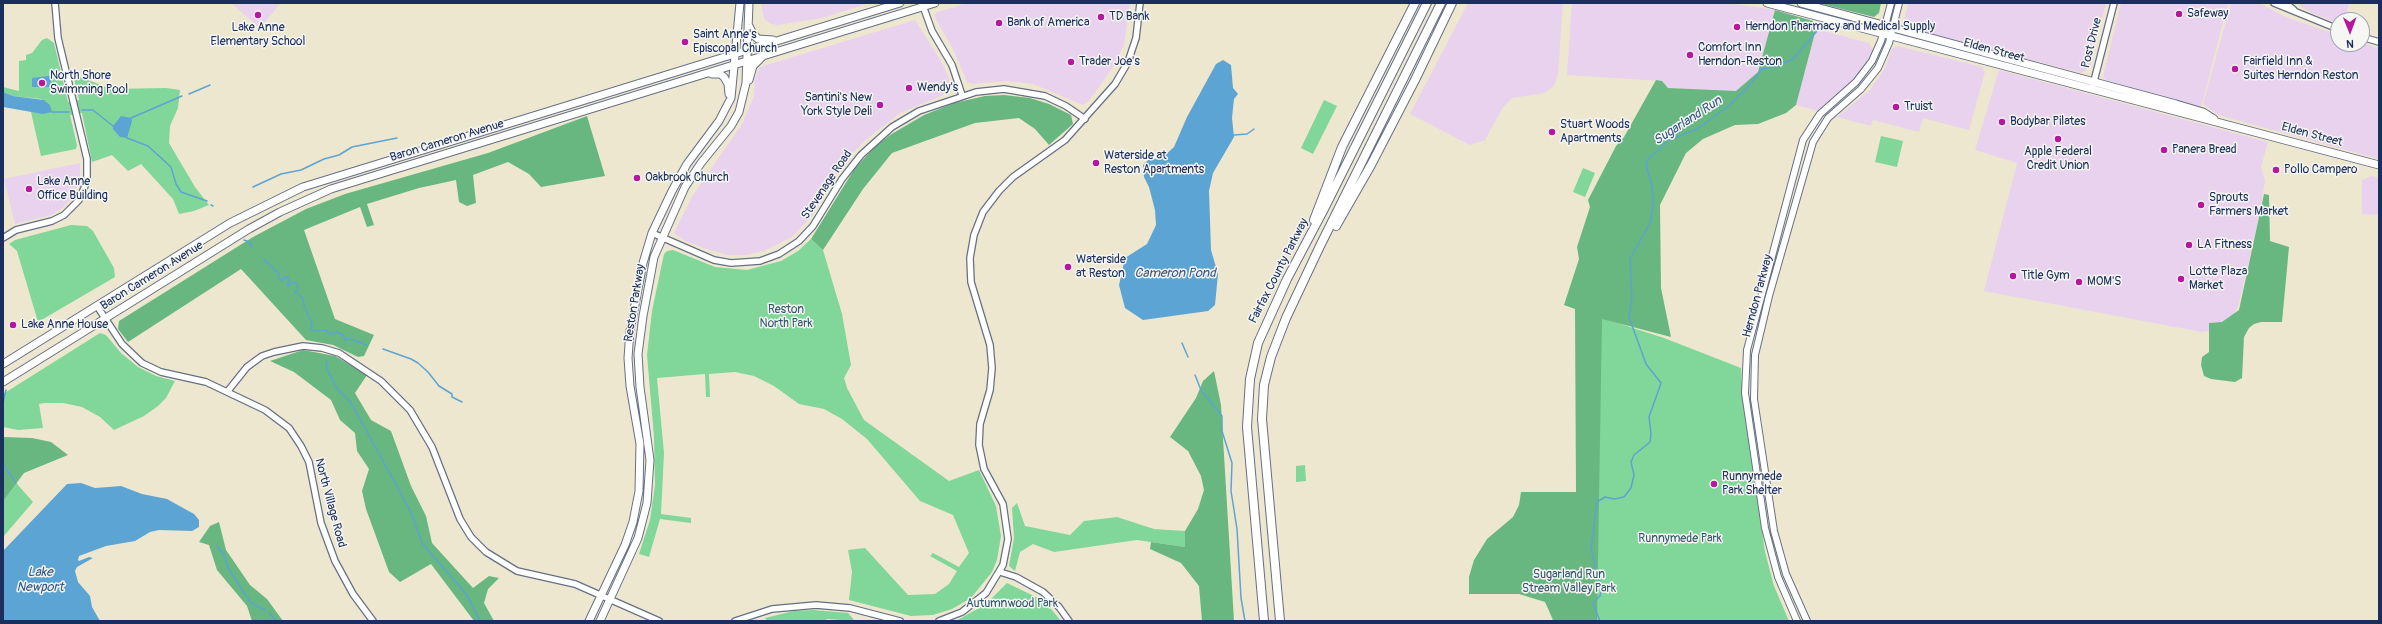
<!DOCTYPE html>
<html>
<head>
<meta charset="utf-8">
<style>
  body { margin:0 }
  #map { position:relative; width:2382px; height:624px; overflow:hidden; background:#eee7cf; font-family:Pangolin,sans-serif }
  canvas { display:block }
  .frame { position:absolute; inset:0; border:4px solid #1b2f5e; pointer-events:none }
  .north { position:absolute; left:2330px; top:12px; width:40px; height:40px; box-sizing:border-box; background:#f6f6f2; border:1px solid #9ea6b7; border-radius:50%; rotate:179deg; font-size:11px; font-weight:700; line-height:16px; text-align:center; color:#1b2f5e }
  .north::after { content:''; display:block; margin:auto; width:14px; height:18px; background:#b5179e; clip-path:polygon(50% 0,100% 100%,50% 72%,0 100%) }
</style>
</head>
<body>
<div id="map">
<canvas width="2382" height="624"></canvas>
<div class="frame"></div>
<div class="north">N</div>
</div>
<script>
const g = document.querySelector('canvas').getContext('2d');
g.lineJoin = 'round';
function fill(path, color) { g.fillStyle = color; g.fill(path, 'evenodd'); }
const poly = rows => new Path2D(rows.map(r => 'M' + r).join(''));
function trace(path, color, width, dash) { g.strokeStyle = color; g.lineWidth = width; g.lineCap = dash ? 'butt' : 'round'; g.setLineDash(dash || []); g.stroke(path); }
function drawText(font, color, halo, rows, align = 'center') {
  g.font = font + ' Pangolin,sans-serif'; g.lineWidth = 3; g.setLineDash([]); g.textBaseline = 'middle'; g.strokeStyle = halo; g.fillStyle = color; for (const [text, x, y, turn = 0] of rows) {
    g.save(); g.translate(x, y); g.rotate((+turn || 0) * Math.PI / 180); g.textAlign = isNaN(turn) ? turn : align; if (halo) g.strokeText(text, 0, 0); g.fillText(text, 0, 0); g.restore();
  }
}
fill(poly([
  [231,3,281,3,260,28],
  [761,3,870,3,822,18,778,25,771,24,764,19],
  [968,3,1130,3,1124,45,1111,70,1089,101,1083,105,1033,84,1007,81,973,84,967,82,953,49,934,16,937,12],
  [1468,3,1563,3,1558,74,1554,86,1545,93,1512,98,1503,107,1485,140,1470,145,1410,114],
  [1572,3,1729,3,1775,10,1758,72,1736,92,1668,88,1662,81,1567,75],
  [1908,3,2106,3,2090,67,2082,73,1906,28,1904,21],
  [2121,3,2228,3,2201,108,2106,80,2103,77],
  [2231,3,2259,3,2286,17,2338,35,2338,44,2362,43,2379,48,2379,159,2218,115,2203,104],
  [2300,3,2349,3,2345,20,2338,20,2338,23,2314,14,2300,6],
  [915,20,941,61,948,76,951,89,941,96,900,113,868,138,845,160,811,217,792,237,764,251,745,255,728,255,706,249,685,241,674,233,693,195,742,124,754,96,755,80,760,67],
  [1816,29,1869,43,1873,50,1858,77,1818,111,1796,105],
  [1898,46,1982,67,1985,72,1969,130,1923,118,1919,132,1873,120,1871,126,1837,117,1870,90,1885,68,1892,49],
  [1999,70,2268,142,2261,167,2265,181,2257,226,2239,303,2233,319,2223,328,2202,332,1984,291,2017,163,1975,150],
  [80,163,80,176,75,193,64,207,51,215,15,224,4,179],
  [2372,176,2379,178,2379,215,2362,214,2362,180]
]), '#e8d2ee');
fill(poly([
  [47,38,54,43,68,102,79,100,73,74,111,89,166,88,180,90,178,108,170,126,169,143,195,187,209,205,194,211,179,214,173,199,141,164,128,171,112,155,92,162,82,113,70,115,77,145,76,149,41,156,31,112,47,102,41,99,13,96,3,92,3,87,19,91,19,61,26,60,26,55,32,53,42,40],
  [1324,100,1337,106,1313,154,1301,148],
  [1881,136,1903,141,1897,167,1875,162],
  [1583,168,1595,173,1585,197,1573,192],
  [71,225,87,226,93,231,114,268,115,277,38,322,17,251,9,244,15,240],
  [811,239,823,250,842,314,851,365,844,378,847,388,864,420,949,481,979,470,996,506,1001,536,997,560,992,572,971,598,952,609,933,615,911,616,849,600,852,572,848,550,865,548,908,595,935,594,949,584,957,571,930,556,933,553,959,567,969,553,953,515,920,501,867,439,842,419,824,409,799,404,774,386,754,376,735,372,709,374,710,397,706,397,705,374,657,378,664,453,661,514,691,518,691,523,660,519,649,557,639,554,650,520,655,485,654,437,647,355,652,311,664,254,667,251,673,250,715,267,747,270,781,261,798,251],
  [1602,318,1664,338,1741,368,1742,390,1765,552,1774,586,1789,621,1553,621,1542,593,1576,492],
  [100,333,106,335,121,353,138,367,156,376,175,381,166,398,158,406,144,416,114,430,100,417,82,407,63,403,44,403,39,404,43,428,18,430,3,427,3,394],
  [1305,465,1306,481,1296,482,1296,466],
  [3,468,33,502,3,537],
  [1017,503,1025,526,1070,535,1084,521,1117,517,1154,529,1185,531,1185,547,1137,540,1054,552,1033,544,1020,552,1015,571,1009,566,1014,538,1012,508],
  [1007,583,1038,598,1047,604,1061,621,956,621,986,604],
  [813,610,848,613,855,621,827,619,825,621,767,621,765,618,794,611]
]), '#81d699');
fill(poly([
  [1818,3,1881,3,1879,13,1874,17],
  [1775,10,1813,21,1816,29,1796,105,1786,113,1758,124,1735,125,1703,139,1686,153,1660,205,1661,288,1671,337,1602,319,1597,621,1554,621,1545,602,1519,594,1469,594,1469,577,1474,560,1487,539,1513,517,1519,505,1521,492,1576,492,1575,309,1564,305,1579,259,1577,247,1590,207,1588,200,1616,146,1624,137,1656,80,1662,81,1668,88,1736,91,1758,72],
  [1004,95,1030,98,1049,104,1071,115,1073,124,1049,145,1035,129,1019,118,975,123,892,153,863,189,823,250,811,239,855,168,876,146,890,135,924,115,954,103,985,96],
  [587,116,605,176,541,187,529,174,508,162,473,175,476,203,467,206,459,202,456,180,419,188,367,204,374,225,367,227,360,207,304,230,335,319,374,335,364,356,358,357,333,345,306,340,241,269,128,342,118,329,119,321,253,237,306,209,345,194,488,153],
  [2264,194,2269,195,2270,241,2289,247,2282,322,2261,322,2254,324,2249,328,2244,337,2242,378,2235,382,2211,379,2204,376,2201,365,2202,357,2209,352,2209,323,2222,322,2239,310],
  [303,350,335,356,367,375,355,393,371,420,391,431,411,486,426,516,432,543,473,588,489,576,499,578,488,589,484,603,494,621,474,621,431,564,400,582,389,572,366,509,362,491,369,469,357,451,355,433,340,420,331,400,294,372,270,361],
  [1214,371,1221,405,1234,621,1202,621,1199,586,1181,563,1150,549,1151,542,1185,547,1185,531,1198,509,1204,490,1201,476,1188,451,1170,437,1196,398,1203,381],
  [3,437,32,438,51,442,68,455,24,473,3,501],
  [219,522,226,550,250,585,267,599,283,621,252,621,247,606,217,570,209,545,199,542,210,526]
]), '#68b781');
fill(poly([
  [1223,60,1231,65,1233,88,1238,94,1234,99,1232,118,1234,137,1213,173,1209,191,1211,250,1218,274,1215,305,1208,311,1143,320,1125,308,1119,285,1125,258,1147,244,1156,225,1155,210,1149,187,1144,177,1143,165,1148,160,1162,158,1174,147,1187,117,1216,64],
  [49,76,51,76,51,87,32,87,32,78],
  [3,92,13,96,44,100,50,105,52,112,43,114,3,107],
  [121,116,131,118,132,121,127,138,120,137,113,129,113,126],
  [81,483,95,488,121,486,142,494,167,499,194,514,199,520,199,527,192,531,159,530,150,532,135,541,106,546,79,556,78,560,79,561,89,557,93,558,77,567,75,571,78,582,90,596,92,607,100,621,3,621,3,551,67,484]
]), '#5ca4d3');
trace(poly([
  [1836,6,1838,3],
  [189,94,210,85],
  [82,110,93,110,113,126],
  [52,112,69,112],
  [131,118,182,96],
  [1234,135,1247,134,1254,129],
  [127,138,148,146,171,167,176,184,181,192,207,201],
  [253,187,281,174,301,170,324,159,339,155,352,147,397,138],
  [211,205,213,206],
  [244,240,249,242,252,247],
  [263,259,279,273,278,278,282,281,283,278,287,277,289,280,287,285,290,285,292,282,296,283,298,289,295,292,303,298,304,306,312,323,311,329,315,331,326,330,329,334],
  [329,334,337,332,343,335,345,340,351,339,367,345],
  [1182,343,1188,357],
  [383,349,411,359,418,363,428,372,439,386,452,394,452,397,462,402],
  [326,360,327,369,337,388,351,403,360,419,411,512,422,543,467,595,480,621],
  [1195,375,1201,390,1222,416,1222,431,1232,463,1231,491,1237,529,1241,598,1245,621],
  [3,403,6,390],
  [3,464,16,483],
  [217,546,225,557,228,568,251,603,265,610],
  [269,613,276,621],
  [1600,621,1593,603,1600,596,1602,588,1600,581,1594,577,1593,572,1595,565,1591,549,1597,502,1605,497,1614,499,1624,497,1631,488,1634,475,1631,462,1634,455,1650,442,1651,434,1649,417,1661,383,1646,364,1629,317,1632,298,1630,259,1650,223,1653,206,1652,186,1646,165,1648,159,1669,140,1697,129,1727,107,1747,88,1762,69,1776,67,1794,58,1822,25]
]), '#5ca4d3', 1.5);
const tertiary = poly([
  [922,3,932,31,952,65,962,95],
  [2274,3,2338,29],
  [2286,3,2294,10],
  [2362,37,2379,42],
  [2093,85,2114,3],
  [652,233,714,260,731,263,760,261,779,254,799,241,813,226,842,179,861,155,892,127,919,111,976,92,1004,89,1045,96,1066,106,1085,119],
  [3,238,16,230,52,221,64,215,79,200,87,181,87,159,58,38,55,3],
  [97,306,122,344,142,363,161,372,206,382,265,410,289,428,301,446,309,462,321,523,335,561,353,594,373,621],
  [227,392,247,367,262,356,274,352,303,346,322,348,339,353,381,381,410,410,432,447,460,519,471,537,486,552,517,571,575,584,659,621],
  [1000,572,1016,577,1043,592,1059,607,1069,621],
  [735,621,772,609,816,605,850,608,900,621],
  [939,621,962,612,986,593,1003,565,1008,539,1003,504,984,469,979,445,980,424,990,390,992,368,990,345,971,282,970,258,974,235,983,212,999,191,1013,177,1065,140,1115,84,1128,62,1136,38,1140,3]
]);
const secondary = poly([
  [1797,621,1778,577,1765,528,1745,393,1747,350,1803,140,1820,114,1856,82,1872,61,1881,41,1891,3],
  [1807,621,1786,574,1774,531,1754,399,1755,355,1769,296,1813,142,1828,118,1861,89,1878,68,1889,43,1899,3]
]);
const primary = poly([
  [1767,3,2379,165],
  [1801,3,2176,104,2203,112,2214,119],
  [749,26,753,34,758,39,773,40],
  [712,74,720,74,724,77,728,84,729,94],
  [749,80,753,66,762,57],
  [3,364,230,223,303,187,900,3],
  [3,382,249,229,280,212,331,189,935,3],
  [589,621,625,545,633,522,639,491,640,444,630,386,628,358,630,331,643,263,652,233,672,191,687,164,719,121,731,98,740,3],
  [600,621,638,538,647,503,650,460,640,387,638,354,643,316,654,257,685,187,701,163,731,126,739,112,746,83,749,3]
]);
const trunk = poly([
  [1314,220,1342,147,1415,3],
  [1336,226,1371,165,1415,80,1452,3],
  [1264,621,1247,427,1250,379,1258,343,1287,279,1323,211,1427,3],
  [1280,621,1262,419,1264,385,1271,357,1286,318,1320,246,1441,3]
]);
trace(tertiary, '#656f86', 8);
trace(secondary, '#656f86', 8);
trace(primary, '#656f86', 9);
trace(trunk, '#656f86', 10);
trace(tertiary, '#fff', 5.5);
trace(secondary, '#fff', 6);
trace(primary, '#fff', 7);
trace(trunk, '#fff', 8);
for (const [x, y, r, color] of [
  [2179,14,4,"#b5179e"],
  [258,15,4,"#b5179e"],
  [1101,17,4,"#b5179e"],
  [999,23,4,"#b5179e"],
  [1737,27,4,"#b5179e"],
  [685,42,4,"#b5179e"],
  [1690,55,4,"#b5179e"],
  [1071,62,4,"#b5179e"],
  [2235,69,4,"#b5179e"],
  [42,83,4,"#b5179e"],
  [909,88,4,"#b5179e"],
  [880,105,4,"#b5179e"],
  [1896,107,4,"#b5179e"],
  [2002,122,4,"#b5179e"],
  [1552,132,4,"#b5179e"],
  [2058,139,4,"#b5179e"],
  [2164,150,4,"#b5179e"],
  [1096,163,4,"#b5179e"],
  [2276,170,4,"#b5179e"],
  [637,178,4,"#b5179e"],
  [29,189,4,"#b5179e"],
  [2201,205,4,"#b5179e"],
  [2189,245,4,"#b5179e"],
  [1068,267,4,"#b5179e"],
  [2013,276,4,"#b5179e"],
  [2181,279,4,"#b5179e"],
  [2079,282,4,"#b5179e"],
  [13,325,4,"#b5179e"],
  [1714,484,4,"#b5179e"]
]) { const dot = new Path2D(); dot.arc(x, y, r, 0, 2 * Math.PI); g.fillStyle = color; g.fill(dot); trace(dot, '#f6f6f2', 1.5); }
drawText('12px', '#1b2f5e', '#f6f6f2', [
  ["Safeway",2187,14],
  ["TD Bank",1109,17],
  ["Bank of America",1007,23],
  ["Herndon Pharmacy and Medical Supply",1745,27],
  ["Lake Anne",258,28,"center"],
  ["Elementary School",258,42,"center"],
  ["Saint Anne's",693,35],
  ["Episcopal Church",693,49],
  ["Comfort Inn",1698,48],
  ["Herndon-Reston",1698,62],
  ["Trader Joe's",1079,62],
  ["Fairfield Inn &",2243,62],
  ["Suites Herndon Reston",2243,76],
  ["North Shore",50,76],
  ["Swimming Pool",50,90],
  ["Wendy's",917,88],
  ["Santini's New",872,98,"right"],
  ["York Style Deli",872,112,"right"],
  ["Truist",1904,107],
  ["Bodybar Pilates",2010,122],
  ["Stuart Woods",1560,125],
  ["Apartments",1560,139],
  ["Panera Bread",2172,150],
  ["Apple Federal",2058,152,"center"],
  ["Credit Union",2058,166,"center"],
  ["Waterside at",1104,156],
  ["Reston Apartments",1104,170],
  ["Pollo Campero",2284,170],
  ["Oakbrook Church",645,178],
  ["Lake Anne",37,182],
  ["Office Building",37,196],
  ["Sprouts",2209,198],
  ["Farmers Market",2209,212],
  ["LA Fitness",2197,245],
  ["Waterside",1076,260],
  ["at Reston",1076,274],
  ["Lotte Plaza",2189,272],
  ["Market",2189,286],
  ["Title Gym",2021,276],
  ["MOM'S",2087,282],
  ["Lake Anne House",21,325],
  ["Runnymede",1722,477],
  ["Park Shelter",1722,491]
], 'left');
drawText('12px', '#1b2f5e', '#f6f6f2', [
  ["Post Drive",2092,43,-76],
  ["Elden Street",1994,51,15],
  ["Elden Street",2312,135,15],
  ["Baron Cameron Avenue",447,141,-17],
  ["Stevenage Road",827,185,-56],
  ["Fairfax County Parkway",1279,271,-63],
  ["Baron Cameron Avenue",152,276,-32],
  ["Herndon Parkway",1758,296,-75],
  ["Reston Parkway",635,303,-81],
  ["North Village Road",330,503,75]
]);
drawText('12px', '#34596d', '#f6f6f2', [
  ["Reston",786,310],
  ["North Park",786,324],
  ["Runnymede Park",1680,539],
  ["Sugarland Run",1569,575],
  ["Stream Valley Park",1569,589],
  ["Autumnwood Park",1012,604]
]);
drawText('italic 13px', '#325887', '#f6f6f2', [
  ["Sugarland Run",1688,121,-33],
  ["Cameron Pond",1175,274],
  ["Lake",40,573],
  ["Newport",40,588]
]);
</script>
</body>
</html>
